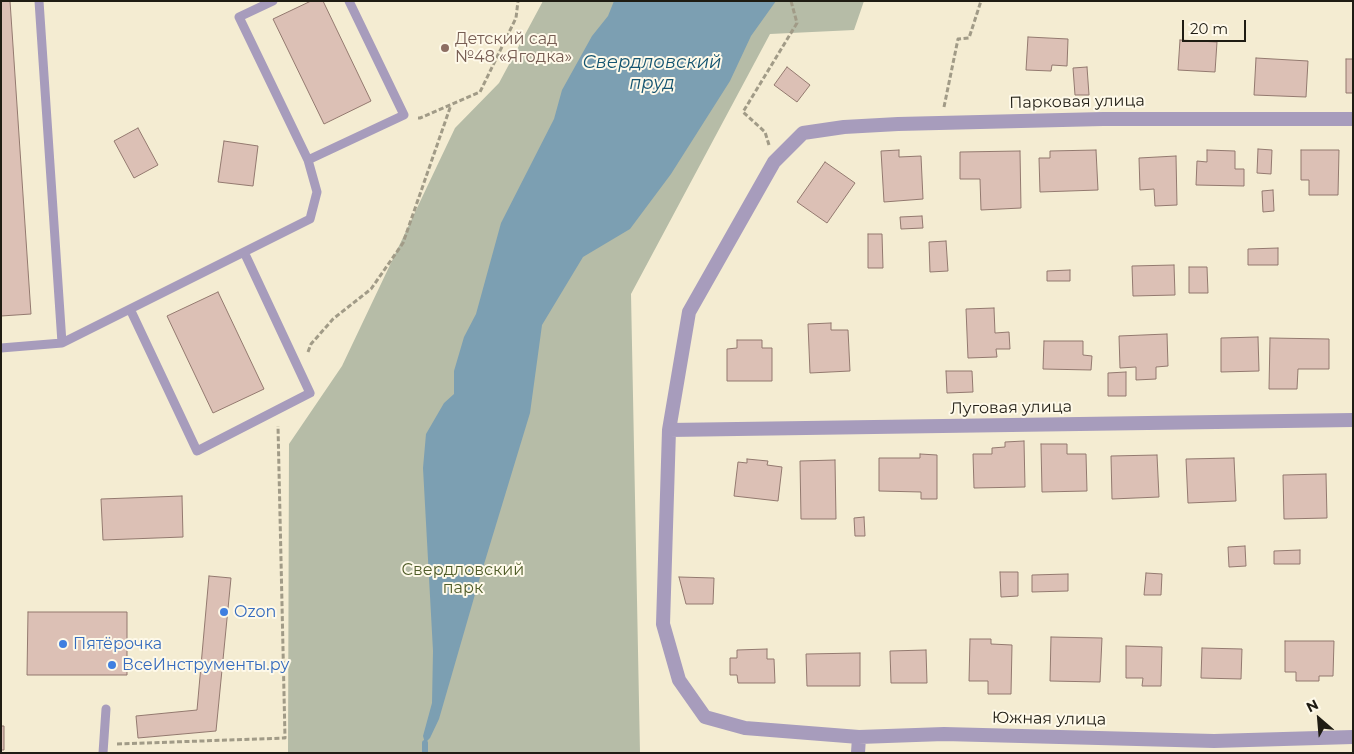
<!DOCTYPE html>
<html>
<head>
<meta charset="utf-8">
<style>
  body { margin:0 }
  #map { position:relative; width:1354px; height:754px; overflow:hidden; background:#f4ecd2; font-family:Montserrat,sans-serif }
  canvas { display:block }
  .frame { position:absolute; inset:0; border:2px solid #1f1c13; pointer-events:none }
  .north { position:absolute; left:1294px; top:694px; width:50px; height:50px; -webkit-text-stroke:4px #fef9e9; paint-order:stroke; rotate:333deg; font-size:14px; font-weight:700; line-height:20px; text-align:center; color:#1f1c13 }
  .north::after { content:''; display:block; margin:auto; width:18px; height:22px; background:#1f1c13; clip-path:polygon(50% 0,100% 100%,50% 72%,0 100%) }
  .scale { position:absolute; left:1182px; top:20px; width:64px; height:22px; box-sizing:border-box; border:2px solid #1f1c13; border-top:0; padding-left:6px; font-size:15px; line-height:18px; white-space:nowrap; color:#1f1c13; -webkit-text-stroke:4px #fef9e9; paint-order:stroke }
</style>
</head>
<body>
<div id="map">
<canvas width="1354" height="754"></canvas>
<div class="frame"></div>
<div class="north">N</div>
<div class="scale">20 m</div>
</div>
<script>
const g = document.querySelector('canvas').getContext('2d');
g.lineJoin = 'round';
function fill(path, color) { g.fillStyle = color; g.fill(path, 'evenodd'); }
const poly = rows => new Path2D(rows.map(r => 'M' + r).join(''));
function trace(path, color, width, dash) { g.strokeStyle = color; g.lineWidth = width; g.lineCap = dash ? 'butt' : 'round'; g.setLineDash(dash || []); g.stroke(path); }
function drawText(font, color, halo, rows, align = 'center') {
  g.font = font + ' Montserrat,sans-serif'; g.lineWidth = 4; g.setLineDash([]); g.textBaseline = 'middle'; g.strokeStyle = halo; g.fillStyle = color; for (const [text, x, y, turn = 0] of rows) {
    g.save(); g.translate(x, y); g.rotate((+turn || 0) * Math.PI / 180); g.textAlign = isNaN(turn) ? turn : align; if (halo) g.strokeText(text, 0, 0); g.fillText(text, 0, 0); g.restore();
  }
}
fill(poly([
  [543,1,864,1,854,30,770,34,631,294,640,753,288,753,289,444,342,366,455,128,499,83]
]), '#b6bca7');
fill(poly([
  [614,1,776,1,751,36,730,81,671,174,630,229,583,257,542,325,530,413,478,584,439,719,430,738,425,743,423,736,432,703,433,651,423,468,426,434,444,403,454,394,454,371,464,337,476,314,501,223,554,119,562,90,592,36,608,16]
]), '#7c9fb2');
trace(poly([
  [425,753,425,743]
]), '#7c9fb2', 6);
const building = poly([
  [1,1,10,1,31,314,1,316,1,1],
  [311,1,323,1,371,101,324,124,273,19,311,1],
  [1028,37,1068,39,1067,66,1052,65,1051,71,1026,70,1028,37],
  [1180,40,1217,42,1215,72,1178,70,1180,40],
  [1256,58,1308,61,1306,97,1254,95,1256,58],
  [1346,59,1353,59,1353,93,1346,93,1346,59],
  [787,67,810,85,797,102,774,85,787,67],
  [1087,67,1089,95,1075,95,1073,68,1087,67],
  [138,128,158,165,134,178,114,141,138,128],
  [224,141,258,146,253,186,218,182,224,141],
  [1258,149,1272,150,1271,174,1257,173,1258,149],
  [899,150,899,157,921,156,923,199,884,202,881,151,899,150],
  [1096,150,1098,190,1040,192,1039,158,1050,158,1050,151,1096,150],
  [1207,150,1235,151,1235,169,1244,169,1244,186,1196,185,1197,161,1207,162,1207,150],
  [1301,150,1339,150,1338,195,1309,195,1309,180,1301,180,1301,150],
  [1020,151,1021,208,981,210,980,179,960,179,960,152,1020,151],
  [1176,156,1177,205,1155,206,1154,189,1140,190,1139,158,1176,156],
  [825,162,855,183,827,223,797,202,825,162],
  [1273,190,1274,211,1263,212,1262,191,1273,190],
  [922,216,923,228,901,229,900,217,922,216],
  [868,234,882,234,883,268,868,268,868,234],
  [946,241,948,271,930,272,929,242,946,241],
  [1278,248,1278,265,1248,265,1248,249,1278,248],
  [1174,265,1175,295,1133,296,1132,266,1174,265],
  [1189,267,1207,267,1208,293,1189,293,1189,267],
  [1070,270,1070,281,1047,281,1047,271,1070,270],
  [218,292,264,389,213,413,167,316,218,292],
  [994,308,995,333,1009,332,1010,349,996,349,997,357,968,358,966,309,994,308],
  [831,323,831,330,848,330,850,371,810,373,808,324,831,323],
  [1167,334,1168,366,1156,367,1156,379,1136,380,1136,367,1120,368,1119,336,1167,334],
  [1258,337,1259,371,1221,372,1221,338,1258,337],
  [1270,338,1329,339,1329,369,1298,369,1297,389,1269,389,1270,338],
  [737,340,762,340,762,348,772,348,772,381,727,381,727,349,737,348,737,340],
  [1044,341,1083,341,1083,355,1092,356,1091,370,1043,369,1044,341],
  [946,371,972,371,973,392,947,393,946,371],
  [1126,372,1126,396,1108,396,1108,373,1126,372],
  [1024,441,1025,487,974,488,973,454,992,454,992,448,1005,447,1005,442,1024,441],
  [1041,444,1067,444,1067,454,1086,454,1087,491,1042,492,1041,444],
  [920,454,937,455,937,499,921,499,921,492,879,491,879,458,920,458,920,454],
  [1157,455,1159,497,1112,499,1111,456,1157,455],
  [1234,458,1236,501,1188,503,1186,459,1234,458],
  [747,459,768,461,767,465,782,467,778,501,734,496,738,462,747,463,747,459],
  [835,460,836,519,801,519,800,461,835,460],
  [1326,474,1327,518,1284,519,1283,475,1326,474],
  [182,496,183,537,103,540,101,499,182,496],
  [864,517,865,536,855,536,854,518,864,517],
  [1245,546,1246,566,1229,567,1228,547,1245,546],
  [1300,550,1300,564,1274,564,1274,551,1300,550],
  [1000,572,1018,572,1018,596,1001,597,1000,572],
  [1146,573,1162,574,1161,595,1144,595,1146,573],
  [1068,574,1068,591,1032,592,1032,575,1068,574],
  [209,576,231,578,216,731,138,738,136,716,197,710,209,576],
  [679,577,714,578,713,604,686,604,679,577],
  [28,612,127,612,127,675,27,675,28,612],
  [1051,637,1102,638,1100,682,1050,681,1051,637],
  [970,639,991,639,991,644,1012,645,1011,694,988,694,988,681,969,681,970,639],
  [1285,641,1334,641,1333,676,1319,676,1319,681,1296,681,1296,672,1285,672,1285,641],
  [1126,646,1162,647,1161,686,1142,686,1143,678,1126,678,1126,646],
  [1202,648,1242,649,1241,679,1201,678,1202,648],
  [767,649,767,659,774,659,775,683,738,683,737,675,730,675,730,658,737,658,737,650,767,649],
  [926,650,927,683,891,683,890,651,926,650],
  [860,653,860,686,807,686,806,654,860,653],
  [1,726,4,726,4,750,1,750,1,726]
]);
fill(building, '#dcc0b5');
trace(building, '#93796f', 1);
trace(poly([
  [944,107,958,39,969,38,981,1],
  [418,118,420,118,480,92,516,18,518,1],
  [769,145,765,132,743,112,797,23,791,1],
  [308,352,311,344,333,319,371,289,403,243,451,105],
  [117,744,285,738,278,426]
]), '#a19b87', 3, [5, 2.5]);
trace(poly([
  [39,1,62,343],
  [308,160,404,115,349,1],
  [130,309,197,451,310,393,244,252],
  [1,348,62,343,310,219,317,192,308,160,239,17,273,1],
  [103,753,106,709]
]), '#a79cbc', 9);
trace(poly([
  [1353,119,1103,119,898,124,844,127,803,133,774,162,689,312,669,430,663,624,679,680,705,717,745,728,859,737,944,734,1214,741,1353,737],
  [669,430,1353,420],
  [858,753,859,737]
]), '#a79cbc', 14);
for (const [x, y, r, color] of [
  [445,48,5,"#8d6e63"],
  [224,612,5,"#3f7fe0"],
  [63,644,5,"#3f7fe0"],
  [112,665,5,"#3f7fe0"]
]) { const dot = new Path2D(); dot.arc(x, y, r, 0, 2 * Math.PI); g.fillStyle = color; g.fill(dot); trace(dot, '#fef9e9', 2); }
drawText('16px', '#785e54', '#fef9e9', [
  ["Детский сад",455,39],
  ["№48 «Ягодка»",455,57]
], 'left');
drawText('16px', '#1f1c13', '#fef9e9', [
  ["Парковая улица",1077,102,-1],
  ["Луговая улица",1011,408,-1],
  ["Южная улица",1049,719,1]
]);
drawText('16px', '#505d29', '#fef9e9', [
  ["Свердловский",463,570],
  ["парк",463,588]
]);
drawText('16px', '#366cbe', '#fef9e9', [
  ["Ozon",234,612],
  ["Пятёрочка",73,644],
  ["ВсеИнструменты.ру",122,665]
], 'left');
drawText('italic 18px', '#145470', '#fef9e9', [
  ["Свердловский",652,63],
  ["пруд",652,84]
]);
</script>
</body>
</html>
